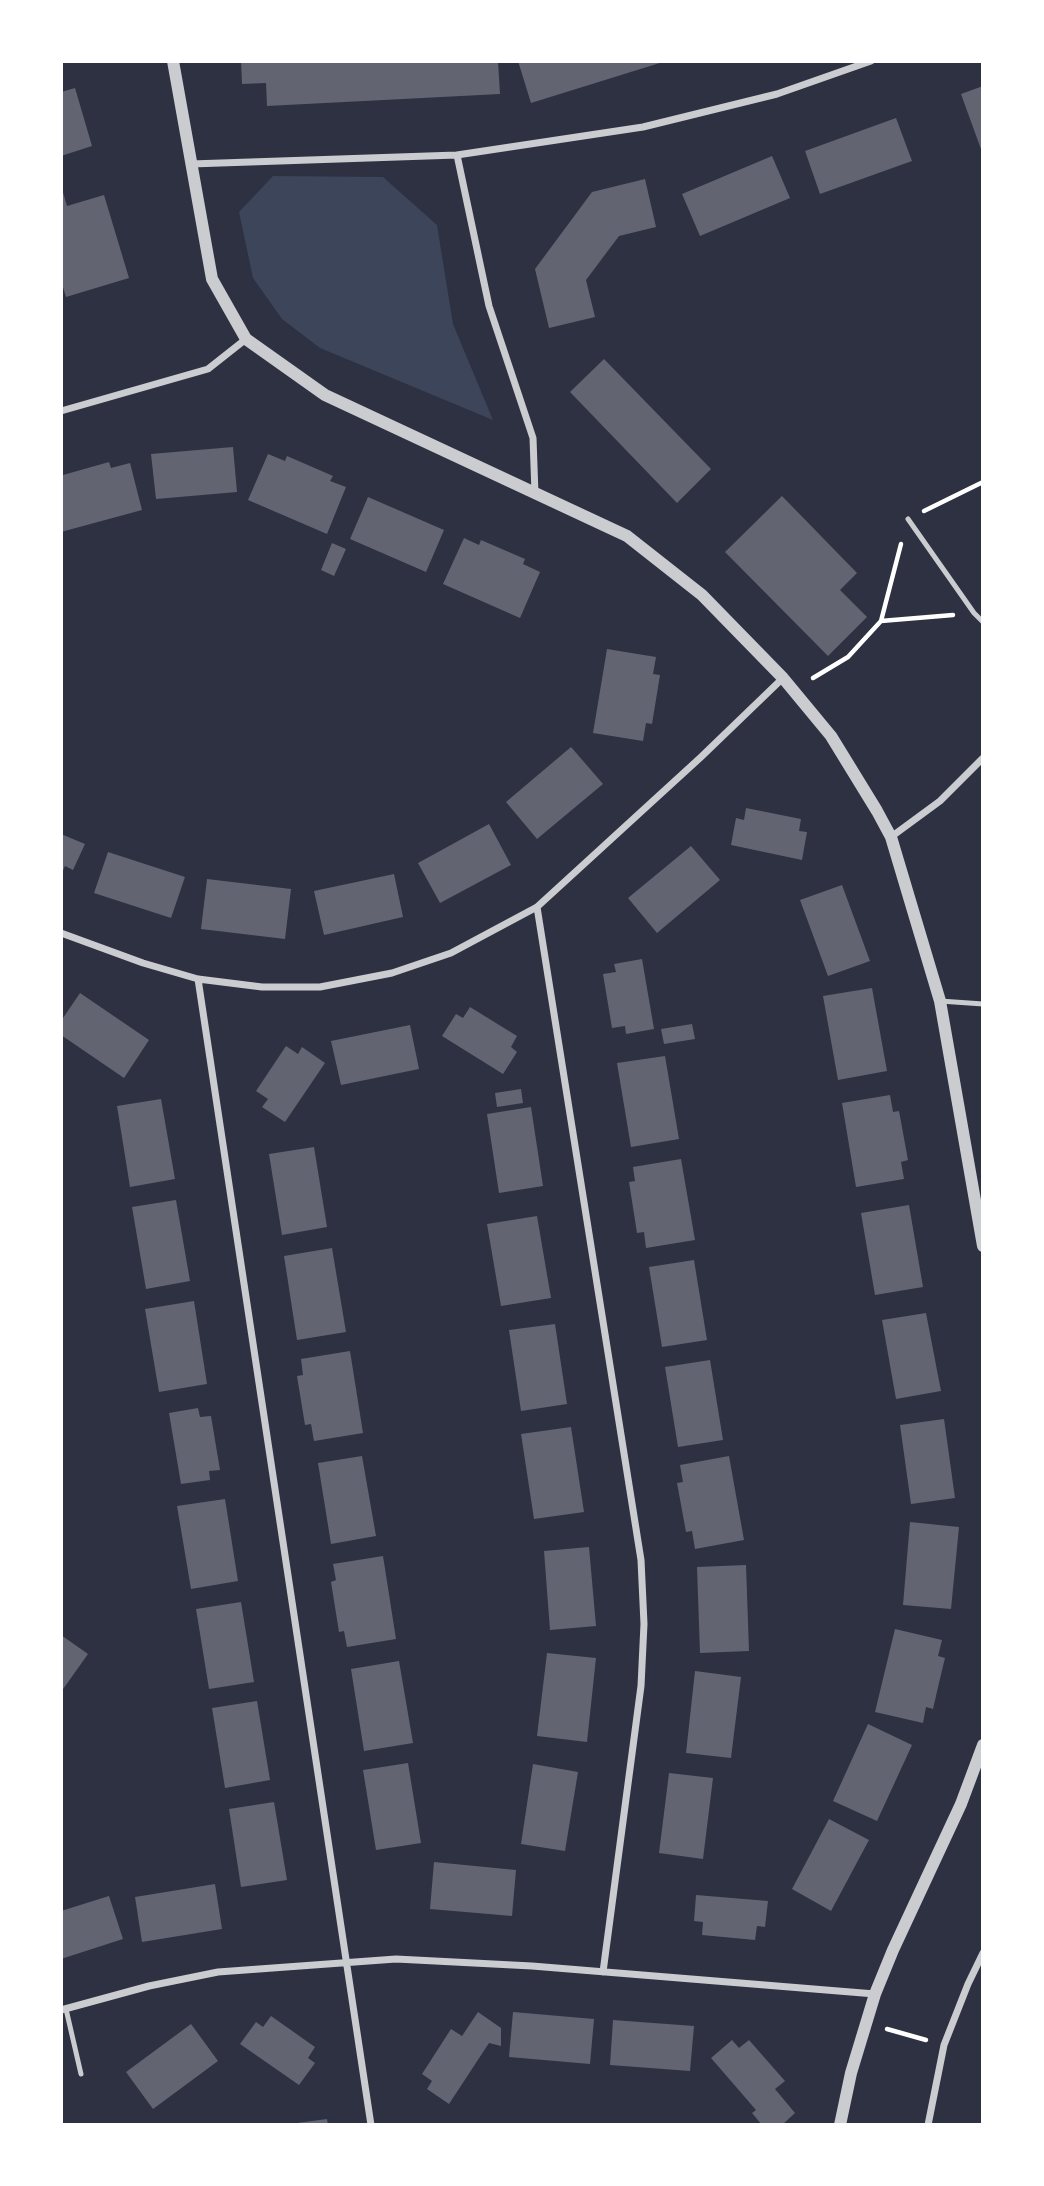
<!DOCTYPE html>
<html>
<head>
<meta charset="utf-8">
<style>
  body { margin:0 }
  #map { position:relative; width:1044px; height:2186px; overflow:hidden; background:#2d3142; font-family:"Noto Serif",serif }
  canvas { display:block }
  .frame { position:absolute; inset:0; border:63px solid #fff; pointer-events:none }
</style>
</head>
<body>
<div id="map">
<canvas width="1044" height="2186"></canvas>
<div class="frame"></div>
</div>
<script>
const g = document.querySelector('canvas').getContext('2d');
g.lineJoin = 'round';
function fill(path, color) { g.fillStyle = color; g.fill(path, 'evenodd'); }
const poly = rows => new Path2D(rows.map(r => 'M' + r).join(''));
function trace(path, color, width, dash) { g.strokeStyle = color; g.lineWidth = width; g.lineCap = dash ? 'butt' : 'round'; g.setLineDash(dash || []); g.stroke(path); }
fill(poly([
  [273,176,383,177,437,225,453,324,493,420,320,348,282,319,253,278,239,212]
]), '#3c4559');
fill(poly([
  [241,61,498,61,500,94,267,106,266,83,242,84],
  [518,61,663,61,663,62,531,103],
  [983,86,983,152,982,152,961,94],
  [75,88,92,146,61,156,61,92],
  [896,118,912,161,820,194,805,151],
  [772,156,790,198,700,236,682,194],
  [645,179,656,227,619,236,586,280,595,317,549,328,535,269,592,192],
  [62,189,67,206,104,195,129,278,66,297,61,281],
  [604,359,711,469,677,503,570,392],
  [233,447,237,492,156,499,151,454],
  [268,454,285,461,287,456,333,476,330,481,346,487,327,534,248,500],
  [109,462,111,468,130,463,142,510,61,532,63,475],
  [782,496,857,573,840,590,867,617,828,656,725,552],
  [368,497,444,530,426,572,350,539],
  [464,538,479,545,481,540,525,559,523,564,540,572,520,618,443,584],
  [332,543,346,549,334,576,321,570],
  [607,649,656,657,653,674,660,675,652,724,646,723,643,741,593,733],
  [571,747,603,784,537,839,506,802],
  [746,808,801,819,799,831,807,832,802,860,731,845,736,818,744,820],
  [489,824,511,865,440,903,418,863],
  [61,834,85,844,73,870,65,866,61,875],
  [691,846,720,880,657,933,628,898],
  [108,852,185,877,171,918,94,893],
  [394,874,403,917,324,935,314,891],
  [207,879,291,889,285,939,201,929],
  [842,885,870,961,828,976,800,900],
  [642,959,654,1029,626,1034,625,1026,612,1028,603,974,616,972,614,964],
  [872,988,887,1071,838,1080,823,996],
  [80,993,149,1040,124,1078,61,1035,61,1021],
  [470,1007,517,1036,511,1047,517,1052,503,1074,442,1036,456,1014,463,1018],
  [692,1024,695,1039,664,1044,661,1029],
  [410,1025,419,1069,341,1085,331,1041],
  [286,1046,298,1054,302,1047,325,1063,285,1122,262,1107,268,1099,256,1091],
  [665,1056,679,1139,631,1147,617,1063],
  [521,1089,523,1103,497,1107,495,1093],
  [890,1095,893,1112,899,1111,908,1160,901,1162,904,1179,856,1187,842,1103],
  [161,1099,175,1179,130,1187,117,1106],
  [531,1107,543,1186,499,1193,487,1114],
  [314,1147,327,1227,282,1235,269,1154],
  [681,1159,695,1240,646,1248,644,1232,637,1233,629,1182,635,1181,633,1167],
  [176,1200,190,1281,146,1289,132,1207],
  [909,1205,923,1287,875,1295,861,1213],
  [537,1216,551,1298,501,1306,487,1224],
  [332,1248,346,1332,297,1340,284,1256],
  [694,1260,707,1340,662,1347,649,1267],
  [194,1301,207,1384,159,1392,145,1309],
  [926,1313,941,1391,896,1399,882,1320],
  [555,1324,567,1404,521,1411,509,1330],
  [350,1351,363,1433,314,1441,311,1424,305,1425,297,1376,303,1375,301,1359],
  [710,1360,723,1440,678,1447,665,1367],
  [198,1408,200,1417,211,1416,220,1470,209,1471,210,1480,181,1484,169,1413],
  [944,1419,955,1498,911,1504,900,1425],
  [571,1427,584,1512,534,1519,521,1434],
  [362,1456,376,1536,331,1544,318,1463],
  [729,1456,744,1540,695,1549,692,1531,686,1532,677,1483,683,1482,680,1465],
  [225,1499,238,1581,191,1589,177,1506],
  [910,1522,959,1527,951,1609,903,1605],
  [589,1547,596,1626,550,1630,544,1551],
  [383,1556,396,1639,347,1647,344,1631,339,1632,331,1582,336,1580,333,1564],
  [746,1565,749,1651,700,1653,697,1567],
  [241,1602,254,1682,209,1689,196,1609],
  [895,1629,942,1640,938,1656,945,1658,939,1683,933,1709,926,1707,923,1723,875,1712],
  [61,1635,88,1654,61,1692],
  [547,1653,596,1658,587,1742,537,1736],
  [399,1661,413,1743,364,1751,351,1669],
  [695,1671,741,1677,731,1758,686,1753],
  [257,1701,270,1780,225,1788,212,1708],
  [868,1724,912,1745,877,1821,833,1801],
  [408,1763,421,1843,376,1850,363,1770],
  [533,1764,578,1772,565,1851,521,1844],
  [669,1773,713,1778,703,1859,659,1853],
  [274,1802,287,1880,241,1887,229,1809],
  [829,1819,869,1840,831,1911,792,1889],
  [434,1862,516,1870,512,1916,430,1909],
  [215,1884,222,1929,142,1942,135,1897],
  [696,1895,768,1901,765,1927,757,1926,755,1940,702,1935,703,1922,694,1921],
  [109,1896,123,1939,61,1959,61,1911],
  [478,2012,501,2028,501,2046,489,2043,449,2104,427,2089,432,2081,422,2074,451,2029,462,2036],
  [513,2012,594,2019,590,2064,509,2057],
  [271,2016,315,2047,308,2058,315,2063,299,2085,240,2044,256,2022,263,2027],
  [613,2020,694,2026,690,2071,610,2065],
  [191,2024,218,2061,153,2109,126,2072],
  [732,2040,739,2048,749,2040,785,2081,775,2089,795,2113,782,2125,762,2125,752,2113,756,2110,711,2058],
  [327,2119,328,2125,297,2125,297,2123]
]), '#626471');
trace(poly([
  [924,511,983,482],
  [881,621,953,615],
  [813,678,848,657,881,621,901,544],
  [887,2029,926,2040]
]), '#fff', 4.5);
trace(poly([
  [908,519,974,613,983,622],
  [940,1001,983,1004],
  [66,2009,81,2074]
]), '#caccd0', 5);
trace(poly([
  [457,155,489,306,533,438,535,494],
  [191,164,457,155,643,127,777,94,871,61],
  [61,411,208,369,246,339],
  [891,837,940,801,983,758],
  [537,907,641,1560,644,1624,641,1686,603,1972],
  [61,933,143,963,198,979,262,987,320,987,392,973,451,953,537,907,701,757,783,678],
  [198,979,371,2125],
  [61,2010,149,1986,218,1972,396,1959,532,1966,875,1994],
  [928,2125,944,2045,968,1984,983,1953]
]), '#caccd0', 7);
trace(poly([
  [173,61,212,279,246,339,325,395,627,536,702,595,783,678,831,736,877,811,891,837,940,1001,983,1246],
  [840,2125,851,2073,875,1994,893,1950,961,1804,983,1745]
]), '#caccd0', 12);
</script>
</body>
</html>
